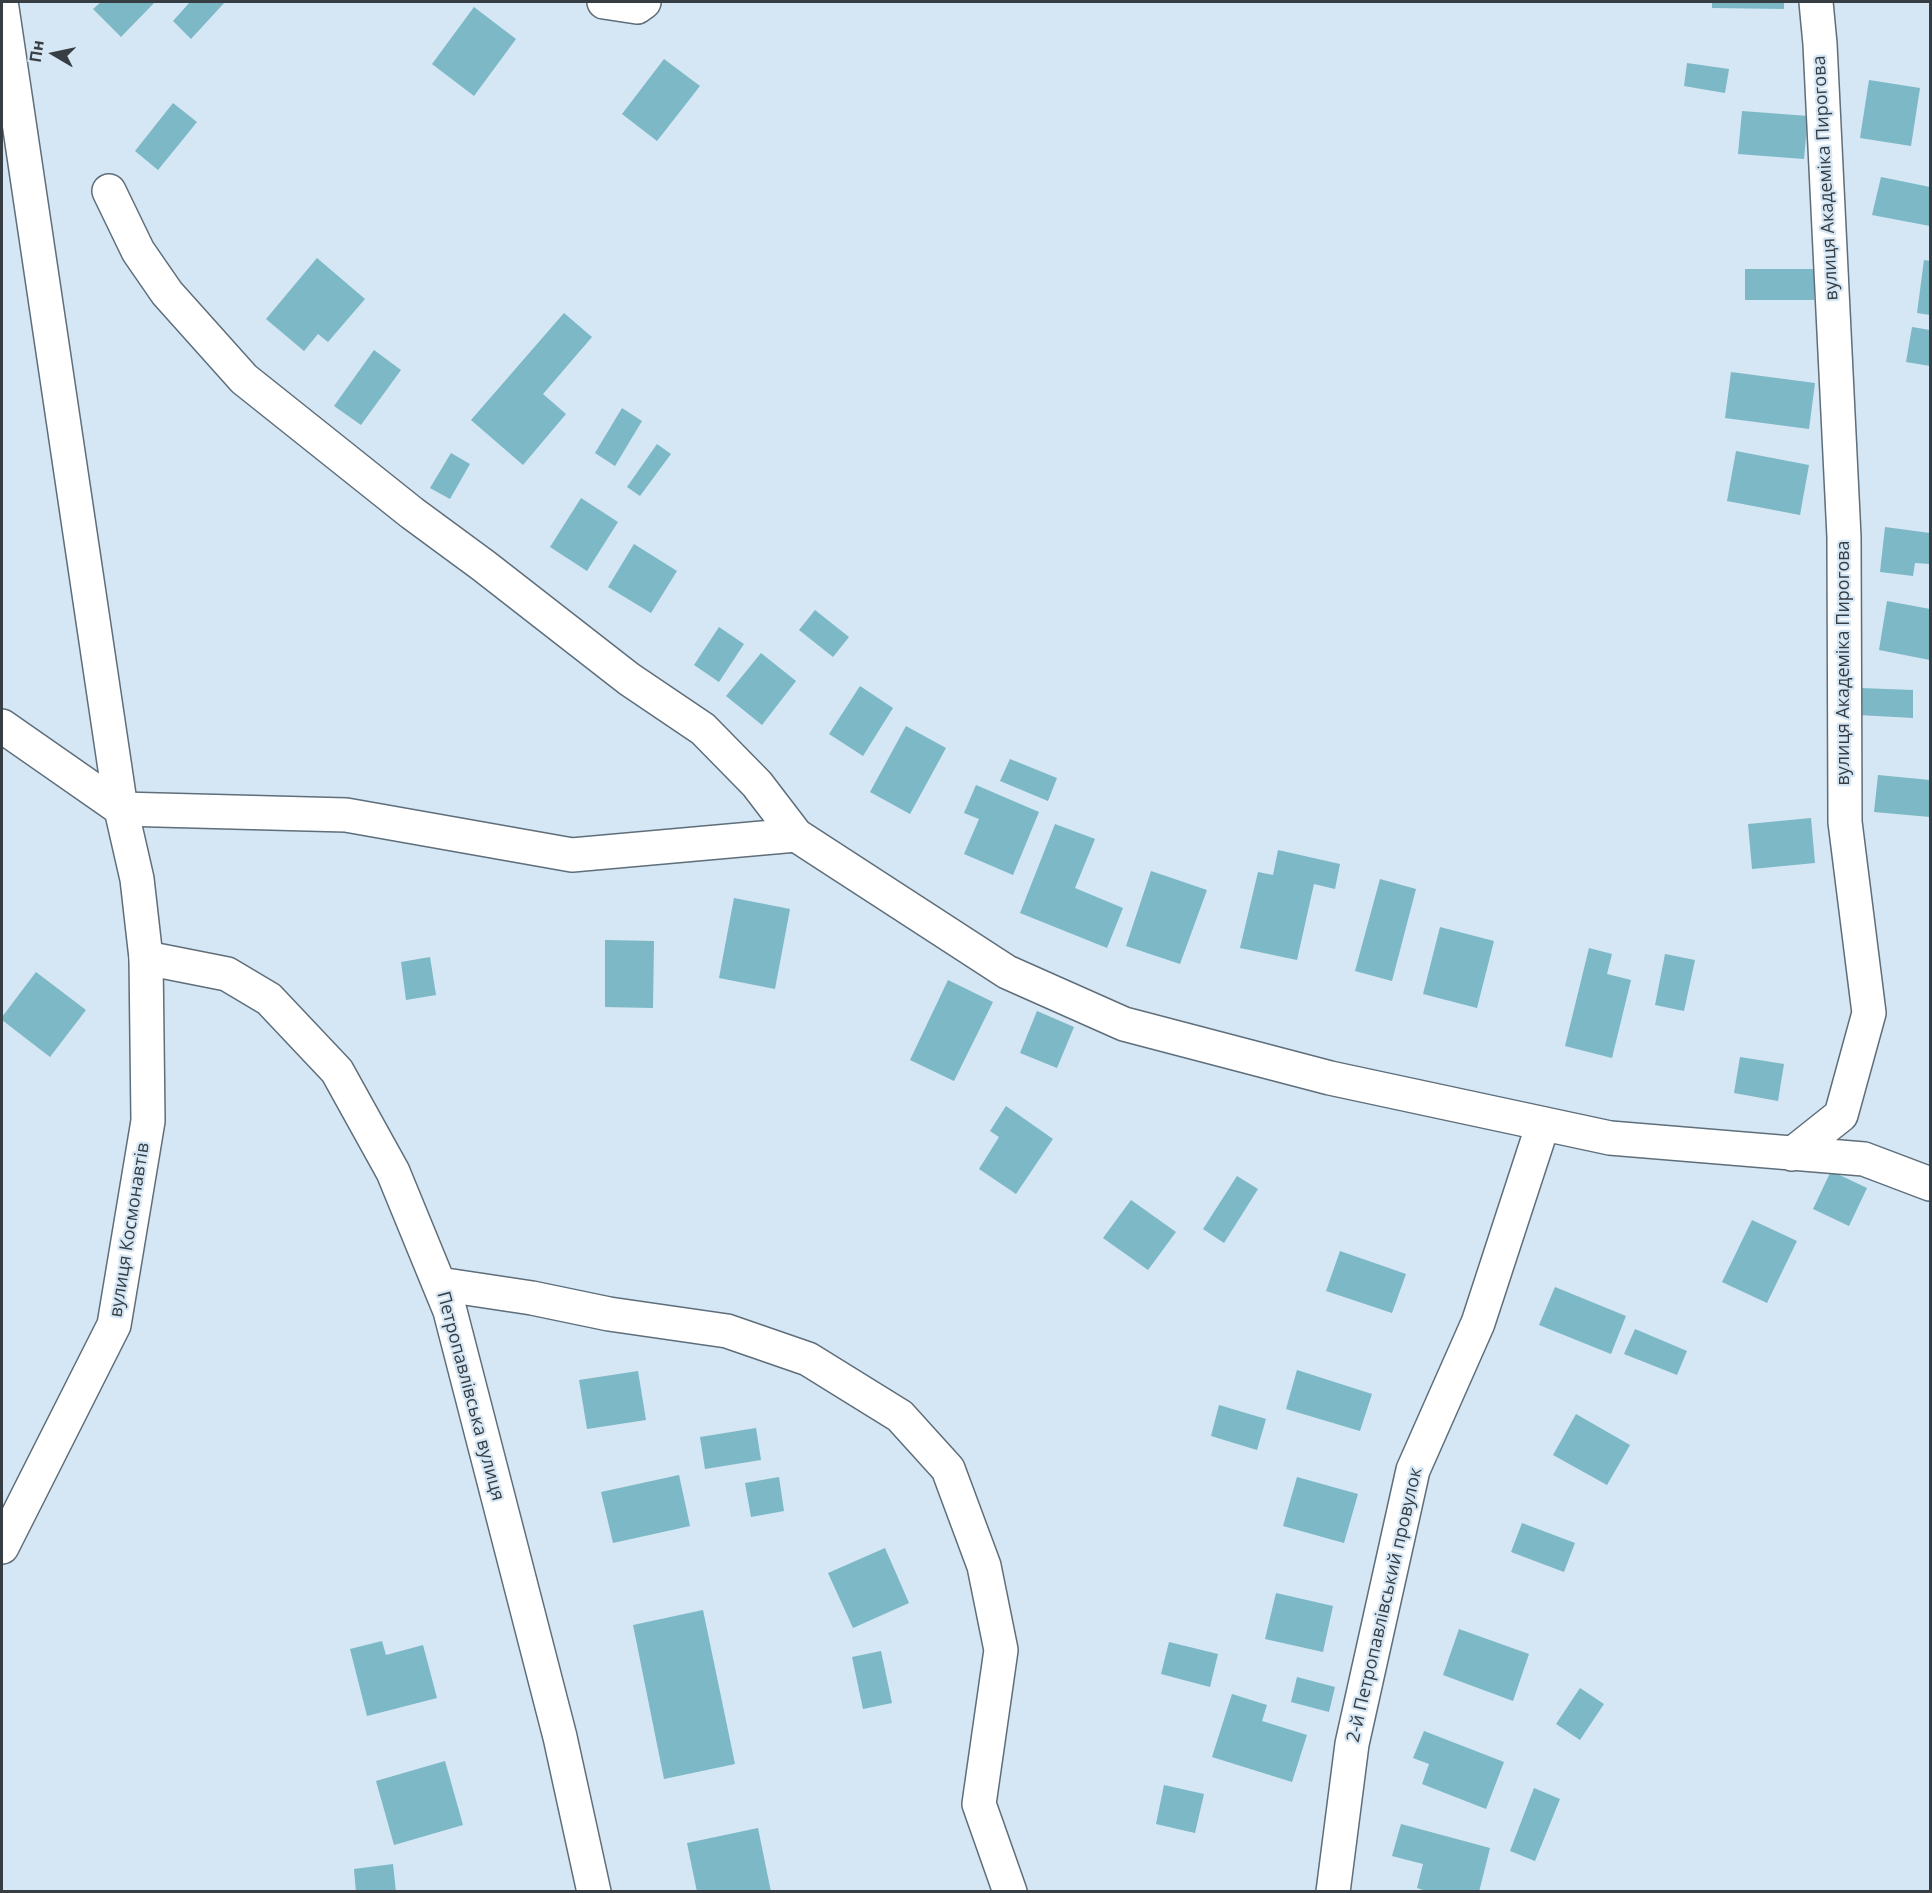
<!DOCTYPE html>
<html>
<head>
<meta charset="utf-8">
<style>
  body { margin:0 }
  #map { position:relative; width:1932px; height:1893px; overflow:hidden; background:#d5e6f4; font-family:"Open Sans",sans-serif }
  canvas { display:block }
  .frame { position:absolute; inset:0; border:3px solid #373e43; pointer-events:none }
  .north { position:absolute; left:24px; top:24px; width:60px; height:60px; -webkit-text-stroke:4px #d5e6f4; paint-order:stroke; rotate:279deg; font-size:16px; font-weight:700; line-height:24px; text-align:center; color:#373e43 }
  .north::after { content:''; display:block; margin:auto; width:21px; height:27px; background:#373e43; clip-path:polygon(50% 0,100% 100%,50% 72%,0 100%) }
</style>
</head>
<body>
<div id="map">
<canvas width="1932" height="1893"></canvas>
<div class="frame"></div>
<div class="north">Пн</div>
</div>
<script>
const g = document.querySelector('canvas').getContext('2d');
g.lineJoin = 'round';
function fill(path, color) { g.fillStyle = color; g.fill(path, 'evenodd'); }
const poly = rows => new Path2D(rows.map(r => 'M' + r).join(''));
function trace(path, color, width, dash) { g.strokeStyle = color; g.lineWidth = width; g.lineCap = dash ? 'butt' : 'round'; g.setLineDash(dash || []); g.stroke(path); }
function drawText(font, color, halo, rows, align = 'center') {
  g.font = font + ' "Open Sans",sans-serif'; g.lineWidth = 4.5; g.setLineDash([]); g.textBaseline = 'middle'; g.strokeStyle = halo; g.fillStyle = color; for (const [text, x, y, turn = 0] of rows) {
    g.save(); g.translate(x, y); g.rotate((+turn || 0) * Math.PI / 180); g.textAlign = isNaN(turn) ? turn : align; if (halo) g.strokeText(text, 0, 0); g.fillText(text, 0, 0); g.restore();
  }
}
fill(poly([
  [101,2,153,2,154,3,121,37,93,9],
  [190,2,225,2,191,39,173,21],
  [1712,2,1784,2,1784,9,1712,8],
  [474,7,516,39,474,96,432,64],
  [664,59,700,86,657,141,622,114],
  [1687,63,1729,69,1725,93,1684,86],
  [1869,80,1920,88,1911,146,1860,138],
  [173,103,197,122,158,170,135,151],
  [1742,111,1808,116,1804,159,1738,154],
  [1881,177,1930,187,1930,226,1872,215],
  [317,258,365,299,328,342,318,334,304,351,266,319],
  [1924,260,1930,261,1930,315,1917,313],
  [1745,269,1814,269,1814,300,1745,300],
  [564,313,592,337,543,394,566,414,523,465,471,420],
  [1912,327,1930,330,1930,366,1906,362],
  [374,350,401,370,361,425,334,406],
  [1731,372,1815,383,1809,429,1725,418],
  [622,408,642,421,615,466,595,453],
  [657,444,671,454,640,496,627,487],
  [1736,451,1809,465,1800,515,1727,501],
  [451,453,470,464,450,499,430,488],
  [581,498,618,522,587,571,550,547],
  [1885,527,1930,533,1930,564,1915,563,1913,576,1880,572],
  [634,544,677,571,651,613,608,587],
  [1887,601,1930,609,1930,660,1879,650],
  [815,610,849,637,833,657,799,630],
  [719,627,744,644,719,682,694,665],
  [761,653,796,681,762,725,726,696],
  [860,686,893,708,863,756,829,734],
  [1860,688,1913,690,1913,718,1858,715],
  [906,726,946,748,910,814,870,792],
  [1010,759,1057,778,1048,801,1000,781],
  [1878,775,1930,780,1930,817,1874,812],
  [976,785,1039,812,1013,875,964,854,979,819,964,813],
  [1811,818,1815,863,1752,869,1748,824],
  [1055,824,1095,839,1075,888,1123,908,1107,948,1020,913],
  [1278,850,1340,864,1335,889,1314,884,1297,960,1240,948,1258,872,1273,875],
  [1151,871,1207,890,1180,964,1126,946],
  [1380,879,1416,889,1392,981,1355,971],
  [734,898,790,909,775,989,719,978],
  [1440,927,1494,941,1477,1008,1423,994],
  [605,940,654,941,653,1008,605,1007],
  [1589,948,1612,954,1607,974,1631,980,1612,1058,1565,1046],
  [1665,954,1695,960,1684,1011,1655,1005],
  [430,957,436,995,406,1000,401,962],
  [36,972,86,1010,50,1057,2,1020,2,1017],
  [948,980,993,1002,954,1081,910,1060],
  [1037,1011,1074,1027,1057,1068,1020,1053],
  [1740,1057,1784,1064,1778,1101,1734,1093],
  [1006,1106,1053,1139,1016,1194,979,1169,999,1137,990,1131],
  [1831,1171,1867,1188,1849,1226,1813,1209],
  [1237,1176,1258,1189,1224,1243,1203,1229],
  [1131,1200,1176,1232,1148,1270,1103,1238],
  [1752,1220,1797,1241,1767,1303,1722,1282],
  [1340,1251,1406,1274,1392,1313,1326,1291],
  [1555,1287,1626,1316,1611,1354,1539,1325],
  [1635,1329,1687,1351,1677,1375,1624,1354],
  [1297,1370,1372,1394,1360,1431,1286,1409],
  [638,1371,646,1420,587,1429,579,1380],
  [1219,1405,1266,1419,1257,1450,1211,1436],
  [1576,1414,1630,1445,1607,1485,1553,1455],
  [756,1428,761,1460,705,1469,700,1437],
  [679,1475,690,1526,613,1543,601,1492],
  [779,1477,784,1511,751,1517,745,1483],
  [1297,1477,1358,1494,1344,1543,1283,1526],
  [1522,1523,1575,1543,1564,1572,1511,1552],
  [885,1548,909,1603,853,1628,828,1573],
  [1276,1593,1333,1606,1323,1652,1265,1639],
  [703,1610,735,1764,664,1779,633,1625],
  [1459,1629,1529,1654,1513,1701,1443,1675],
  [382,1641,386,1655,423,1645,437,1698,367,1716,350,1649],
  [1169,1642,1218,1654,1210,1687,1161,1674],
  [881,1651,892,1703,863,1709,852,1657],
  [1297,1677,1335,1687,1329,1712,1291,1702],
  [1580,1688,1604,1704,1580,1740,1556,1724],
  [1232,1694,1267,1705,1262,1721,1307,1735,1292,1782,1212,1757],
  [1424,1731,1504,1762,1486,1809,1422,1784,1429,1764,1413,1758],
  [445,1761,463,1825,394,1845,376,1781],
  [1164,1785,1204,1794,1195,1833,1156,1824],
  [1534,1788,1560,1799,1535,1861,1510,1851],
  [1401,1824,1490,1848,1479,1892,1430,1892,1417,1888,1423,1864,1392,1856],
  [758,1828,771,1892,697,1892,687,1843],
  [393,1864,396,1892,356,1892,354,1869]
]), '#7cb8c5');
const street = poly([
  [604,2,637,7,644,2],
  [109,191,138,251,167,293,244,379,412,513,484,566,629,679,703,729,757,784,796,835],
  [2,726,121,809,346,815,572,855,796,835,1007,972,1124,1024,1330,1078,1610,1138,1864,1159,1930,1184],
  [146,958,227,974,269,999,337,1071,393,1172,450,1311,560,1737,594,1892],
  [1792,1154,1841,1115,1869,1013,1845,822,1844,537,1820,44,1816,2],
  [439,1284,532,1298,609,1314,727,1331,808,1359,900,1416,948,1469,984,1566,1001,1650,979,1804,1010,1892],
  [1333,1892,1352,1744,1413,1470,1478,1323,1543,1124]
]);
const secondary = poly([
  [2,8,121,809,137,879,146,958,148,1121,114,1325,2,1547]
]);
trace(street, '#5e6e7a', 36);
trace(secondary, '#5e6e7a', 36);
trace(street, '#fff', 33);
trace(secondary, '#fff', 33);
drawText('18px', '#373e43', '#d5e6f4', [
  ["вулиця Академіка Пирогова",1826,178,-93],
  ["вулиця Академіка Пирогова",1844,663,-90],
  ["вулиця Космонавтів",130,1230,-81],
  ["Петропавлівська вулиця",470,1396,75],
  ["2-й Петропавлівський провулок",1385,1605,-77]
]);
</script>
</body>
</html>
